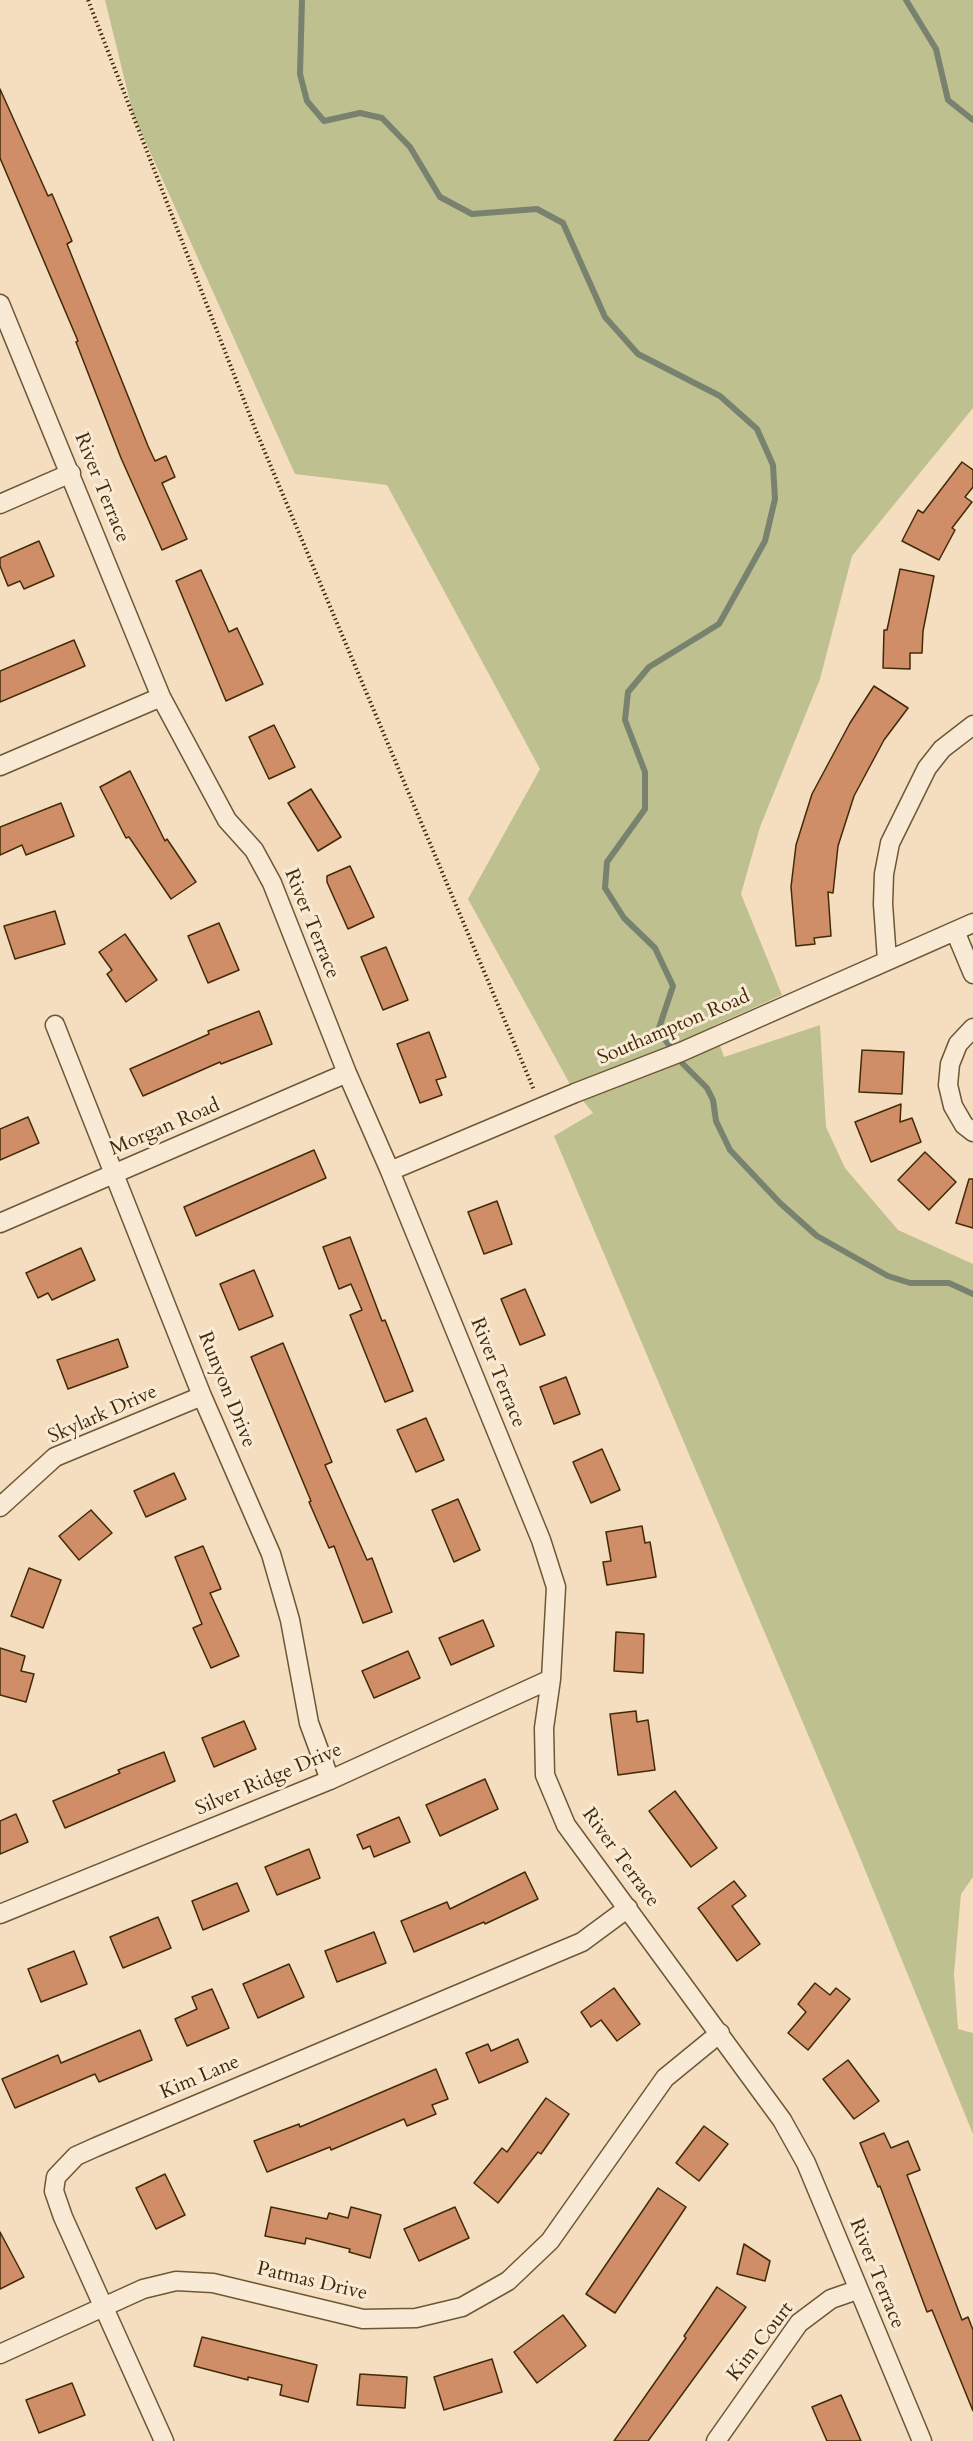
<!DOCTYPE html>
<html>
<head>
<meta charset="utf-8">
<style>
  body { margin:0 }
  canvas { display:block; background:#f4debf }
</style>
</head>
<body>
<canvas width="973" height="2441"></canvas>
<script>
const g = document.querySelector('canvas').getContext('2d');
g.lineJoin = 'round';
function fill(path, color) { g.fillStyle = color; g.fill(path, 'evenodd'); }
const poly = rows => new Path2D(rows.map(r => 'M' + r).join(''));
function trace(path, color, width, dash) { g.strokeStyle = color; g.lineWidth = width; g.lineCap = dash ? 'butt' : 'round'; g.setLineDash(dash || []); g.stroke(path); }
function drawText(font, color, halo, rows, align = 'center') {
  g.font = font + ' Cardo,serif'; g.lineWidth = 6; g.setLineDash([]); g.textBaseline = 'middle'; g.strokeStyle = halo; g.fillStyle = color; for (const [text, x, y, turn = 0] of rows) {
    g.save(); g.translate(x, y); g.rotate((+turn || 0) * Math.PI / 180); g.textAlign = isNaN(turn) ? turn : align; if (halo) g.strokeText(text, 0, 0); g.fillText(text, 0, 0); g.restore();
  }
}
fill(poly([
  [105,0,973,0,973,408,852,556,820,679,760,827,741,894,782,995,713,1026,724,1057,820,1025,826,1127,845,1168,898,1230,973,1264,973,1877,961,1894,954,1974,958,2029,973,2033,973,2134,854,1843,554,1136,593,1113,571,1086,468,899,540,769,387,485,295,474,133,114]
]), '#bfc08f');
trace(poly([
  [302,0,300,74,307,101,324,121,360,113,382,118,410,147,440,197,472,214,537,209,563,223,605,317,638,354,720,396,757,429,773,465,775,499,765,541,719,624,649,667,628,692,625,720,645,772,645,809,607,862,605,888,624,918,655,948,673,986,658,1031,669,1045],
  [906,0,936,49,948,100,973,120],
  [682,1063,707,1088,713,1100,716,1121,730,1150,780,1203,817,1236,888,1276,910,1283,949,1283,973,1294]
]), '#78826f', 6);
const building = poly([
  [0,89,48,196,52,194,72,241,67,244,148,446,155,461,166,456,175,477,162,483,187,539,162,550,121,458,76,342,78,341,0,158,0,89],
  [962,462,973,470,973,487,965,497,972,502,952,528,955,530,939,560,902,541,918,510,923,513,962,462],
  [39,541,54,576,24,589,20,581,8,586,0,566,0,558,39,541],
  [900,569,934,576,923,631,922,653,910,653,910,669,883,668,884,630,887,630,900,569],
  [201,570,229,632,237,628,263,684,226,701,176,581,201,570],
  [74,640,85,666,0,702,0,671,74,640],
  [874,686,908,708,884,740,854,796,838,846,833,893,828,892,831,936,814,938,815,944,796,946,791,887,796,845,812,794,850,723,874,686],
  [274,725,295,767,269,779,249,737,274,725],
  [130,771,165,841,167,839,196,882,171,899,129,837,126,838,100,787,130,771],
  [311,789,341,837,318,851,288,803,311,789],
  [61,803,74,836,26,855,22,845,0,855,0,827,61,803],
  [350,866,374,917,348,929,327,882,327,876,350,866],
  [55,911,65,944,15,959,4,926,55,911],
  [219,923,239,970,208,983,188,936,219,923],
  [125,934,157,980,126,1002,107,974,112,970,99,952,125,934],
  [386,947,408,1000,383,1010,361,957,386,947],
  [259,1011,272,1044,221,1064,220,1062,143,1096,130,1069,209,1034,208,1031,259,1011],
  [429,1032,446,1077,436,1080,442,1095,420,1103,397,1044,429,1032],
  [862,1050,904,1052,902,1094,859,1092,862,1050],
  [901,1104,900,1122,912,1118,921,1142,871,1162,855,1122,901,1104],
  [28,1117,39,1143,0,1160,0,1129,28,1117],
  [314,1150,326,1178,196,1236,184,1207,314,1150],
  [925,1152,956,1182,929,1210,898,1180,925,1152],
  [969,1179,973,1179,973,1228,956,1223,969,1179],
  [497,1201,512,1244,484,1254,468,1212,497,1201],
  [350,1237,382,1321,385,1320,413,1391,385,1402,350,1315,362,1310,351,1284,339,1289,323,1247,350,1237],
  [81,1248,95,1280,52,1300,48,1293,38,1298,26,1273,81,1248],
  [254,1270,273,1316,239,1330,220,1284,254,1270],
  [525,1289,545,1335,520,1345,501,1299,525,1289],
  [118,1339,128,1367,68,1389,57,1360,118,1339],
  [283,1343,332,1462,325,1465,367,1560,372,1558,392,1612,363,1623,334,1546,329,1548,309,1502,311,1501,251,1357,283,1343],
  [566,1377,580,1414,554,1424,540,1387,566,1377],
  [426,1418,444,1460,416,1472,397,1430,426,1418],
  [602,1449,620,1490,591,1503,573,1462,602,1449],
  [174,1473,186,1499,146,1517,134,1491,174,1473],
  [458,1499,480,1550,454,1562,432,1510,458,1499],
  [91,1510,112,1533,79,1560,59,1536,91,1510],
  [642,1526,645,1543,650,1542,656,1577,607,1585,603,1562,611,1561,606,1532,642,1526],
  [203,1546,221,1589,210,1593,239,1656,211,1668,193,1628,202,1624,175,1557,203,1546],
  [29,1568,61,1580,43,1628,11,1616,29,1568],
  [483,1620,494,1646,451,1665,439,1638,483,1620],
  [616,1632,644,1634,643,1673,614,1671,616,1632],
  [0,1648,25,1656,21,1671,34,1674,26,1702,0,1695,0,1648],
  [408,1651,420,1678,374,1698,362,1671,408,1651],
  [636,1711,637,1722,648,1720,655,1770,618,1775,610,1714,636,1711],
  [244,1721,256,1749,214,1767,202,1738,244,1721],
  [164,1752,175,1781,65,1828,53,1801,120,1773,118,1770,164,1752],
  [485,1779,498,1809,440,1836,426,1805,485,1779],
  [675,1791,717,1848,691,1867,649,1811,675,1791],
  [16,1814,28,1842,0,1854,0,1821,16,1814],
  [399,1817,410,1842,374,1857,370,1846,363,1849,357,1835,399,1817],
  [309,1849,320,1878,277,1895,265,1867,309,1849],
  [525,1872,538,1899,485,1924,484,1922,414,1952,401,1921,447,1902,450,1909,525,1872],
  [734,1881,746,1896,732,1906,760,1944,737,1961,698,1908,734,1881],
  [237,1883,249,1911,203,1930,192,1901,237,1883],
  [158,1917,171,1948,123,1968,110,1937,158,1917],
  [374,1932,386,1963,337,1982,325,1951,374,1932],
  [74,1951,87,1984,41,2002,28,1969,74,1951],
  [289,1964,304,1997,258,2018,243,1984,289,1964],
  [815,1983,830,1995,836,1988,850,1999,808,2050,788,2033,806,2012,798,2004,815,1983],
  [614,1988,640,2024,617,2041,601,2020,591,2027,581,2012,614,1988],
  [212,1989,229,2028,187,2046,175,2019,197,2009,192,1997,212,1989],
  [140,2030,152,2060,99,2082,95,2074,15,2108,2,2079,58,2055,61,2063,140,2030],
  [518,2039,528,2062,479,2083,466,2053,488,2044,491,2051,518,2039],
  [848,2060,879,2101,854,2119,823,2079,848,2060],
  [436,2069,448,2099,432,2105,436,2114,407,2126,404,2119,331,2150,330,2147,267,2172,254,2141,299,2124,300,2127,436,2069],
  [546,2098,569,2114,541,2154,538,2152,498,2203,474,2183,502,2148,507,2152,546,2098],
  [704,2126,728,2144,699,2181,676,2163,704,2126],
  [884,2133,891,2148,908,2141,920,2170,907,2175,962,2320,968,2317,973,2330,973,2411,932,2310,927,2312,880,2186,878,2187,860,2143,884,2133],
  [165,2174,185,2215,156,2229,136,2188,165,2174],
  [658,2188,686,2207,615,2313,586,2294,658,2188],
  [271,2207,327,2219,329,2213,348,2218,351,2207,381,2215,370,2258,349,2252,350,2249,306,2238,305,2244,265,2236,271,2207],
  [455,2207,469,2238,419,2261,404,2229,455,2207],
  [0,2232,24,2277,0,2289,0,2232],
  [744,2244,770,2261,765,2281,737,2274,744,2244],
  [717,2287,746,2307,648,2441,614,2441,686,2338,684,2336,717,2287],
  [563,2315,586,2346,537,2383,514,2352,563,2315],
  [202,2337,317,2365,308,2402,280,2395,282,2385,248,2377,248,2380,194,2366,202,2337],
  [492,2359,502,2392,444,2410,434,2377,492,2359],
  [360,2374,407,2377,405,2408,357,2405,360,2374],
  [72,2383,85,2415,39,2433,26,2400,72,2383],
  [841,2395,861,2441,827,2441,812,2407,841,2395]
]);
fill(building, '#cf8e67');
trace(building, '#422a07', 1.5);
const street = poly([
  [0,304,161,697,227,820,254,850,272,883,347,1073,390,1171,541,1540,556,1587,551,1679,544,1728,545,1775,566,1825,782,2120,806,2163,922,2441],
  [0,504,71,473],
  [0,766,161,697],
  [955,931,973,974],
  [887,960,883,904,884,874,890,843,927,768,942,749,973,725],
  [55,1025,202,1396,271,1554,290,1620,309,1723,330,1780],
  [973,1028,958,1044,950,1064,948,1085,953,1106,964,1125,973,1132],
  [390,1171,575,1093,681,1052,973,923],
  [0,1223,347,1073],
  [0,1507,55,1457,202,1396],
  [0,1914,330,1780,551,1679],
  [0,2354,143,2289,176,2281,213,2283,363,2319,416,2318,462,2307,508,2281,550,2241,665,2078,720,2033],
  [164,2441,63,2217,54,2191,56,2177,76,2156,96,2147,582,1942,628,1908],
  [716,2441,799,2323,831,2299,857,2290]
]);
trace(street, '#6e5735', 21);
trace(poly([
  [88,0,256,431,534,1090]
]), '#422a07', 4, [1.5, 3]);
trace(street, '#f8ead5', 18);
drawText('20px', '#422a07', '#f8ead5', [
  ["River Terrace",101,488,68],
  ["River Terrace",311,924,68],
  ["Southampton Road",674,1028,-23],
  ["Morgan Road",165,1128,-23],
  ["River Terrace",497,1373,68],
  ["Runyon Drive",226,1390,68],
  ["Skylark Drive",103,1415,-24],
  ["Silver Ridge Drive",269,1780,-23],
  ["River Terrace",620,1858,54],
  ["Kim Lane",200,2078,-23],
  ["River Terrace",876,2274,68],
  ["Patmas Drive",312,2282,13],
  ["Kim Court",761,2342,-52]
]);
</script>
</body>
</html>
